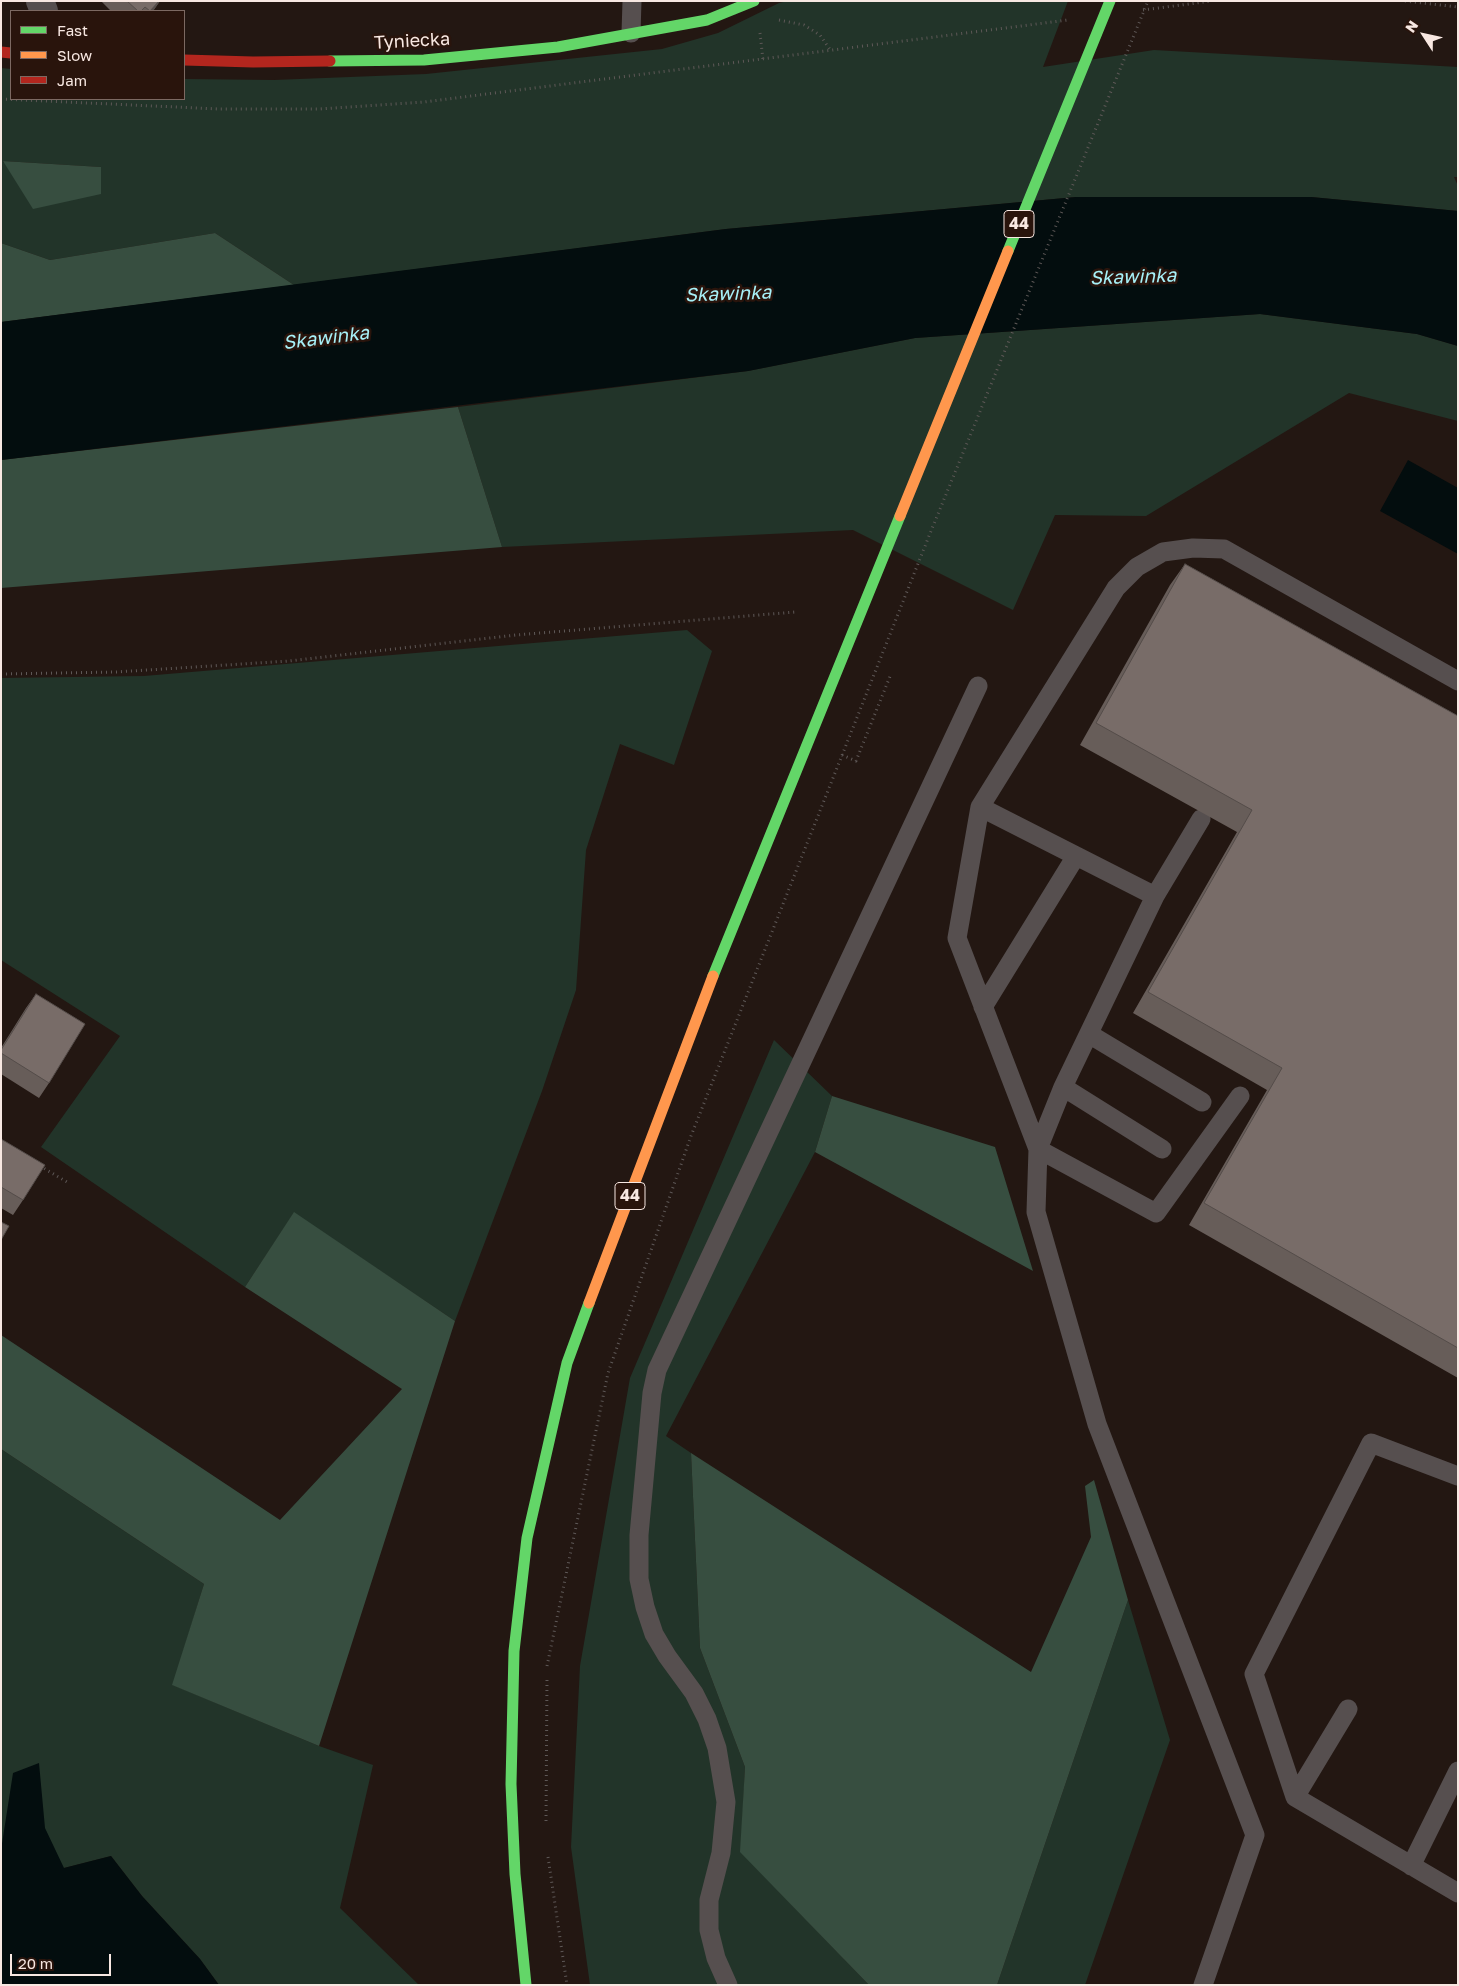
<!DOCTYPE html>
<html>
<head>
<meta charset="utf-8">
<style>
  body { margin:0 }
  #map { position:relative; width:1459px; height:1986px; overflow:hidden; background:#231712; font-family:"Golos Text",sans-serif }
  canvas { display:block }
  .frame { position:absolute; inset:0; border:2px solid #f8e8e2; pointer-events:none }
  .legend { position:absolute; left:10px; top:10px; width:175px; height:90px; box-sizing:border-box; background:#29140c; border:1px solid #7c6962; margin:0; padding:6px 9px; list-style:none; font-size:15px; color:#f8e8e2 }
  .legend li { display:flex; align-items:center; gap:10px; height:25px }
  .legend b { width:25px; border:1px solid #7c6962 }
  .north { position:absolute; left:1399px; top:10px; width:50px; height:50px; -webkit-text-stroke:4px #29140c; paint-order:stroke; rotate:305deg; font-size:14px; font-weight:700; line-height:20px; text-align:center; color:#f8e8e2 }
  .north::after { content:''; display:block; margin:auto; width:18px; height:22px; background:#f8e8e2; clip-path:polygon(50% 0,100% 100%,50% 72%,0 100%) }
  .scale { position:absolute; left:10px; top:1954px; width:101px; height:22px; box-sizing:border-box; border:2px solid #f8e8e2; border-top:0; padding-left:6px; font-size:15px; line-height:18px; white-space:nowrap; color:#f8e8e2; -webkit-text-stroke:4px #29140c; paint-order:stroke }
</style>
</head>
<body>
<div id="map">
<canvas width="1459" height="1986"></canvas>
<div class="frame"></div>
<ul class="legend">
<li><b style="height:6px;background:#63d668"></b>Fast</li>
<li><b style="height:6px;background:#ff974d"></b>Slow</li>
<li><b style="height:6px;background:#b3261e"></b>Jam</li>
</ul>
<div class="north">N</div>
<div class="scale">20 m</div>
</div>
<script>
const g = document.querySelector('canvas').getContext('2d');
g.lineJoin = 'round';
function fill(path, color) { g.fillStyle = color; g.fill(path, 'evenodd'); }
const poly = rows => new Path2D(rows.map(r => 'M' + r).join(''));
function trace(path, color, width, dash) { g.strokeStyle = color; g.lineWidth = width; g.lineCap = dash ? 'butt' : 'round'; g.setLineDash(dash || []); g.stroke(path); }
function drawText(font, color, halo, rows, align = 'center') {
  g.font = font + ' "Golos Text",sans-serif'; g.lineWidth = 5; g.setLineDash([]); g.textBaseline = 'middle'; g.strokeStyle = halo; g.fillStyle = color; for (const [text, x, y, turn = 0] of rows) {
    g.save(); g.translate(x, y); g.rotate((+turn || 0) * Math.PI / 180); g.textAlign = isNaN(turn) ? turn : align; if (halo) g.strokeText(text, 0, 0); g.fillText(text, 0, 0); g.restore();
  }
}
fill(poly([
  [788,1,1068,1,1043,67,1154,50,1458,67,1458,177,1454,177,1458,186,1458,211,1311,197,1076,197,726,229,294,285,215,233,50,260,1,243,1,68,11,69,11,99,184,99,184,79,274,80,426,74,662,49,718,33,779,3],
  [3,161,101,167,100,194,3,162],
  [1260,314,1417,334,1458,346,1458,421,1349,393,1146,516,1055,515,1013,610,853,530,502,547,458,407,748,371,915,338],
  [687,630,712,651,674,765,620,744,586,850,576,990,542,1091,455,1321,294,1213,245,1287,41,1147,120,1036,1,960,1,678,144,676],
  [774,1040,832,1096,815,1152,666,1436,691,1453,700,1648,745,1767,741,1852,869,1985,590,1985,571,1847,580,1666,630,1378],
  [1,1449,204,1584,173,1685,319,1746,373,1765,340,1908,419,1985,219,1985,200,1959,142,1896,111,1856,64,1868,1,1985],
  [1128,1600,1170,1740,1085,1985,997,1985]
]), '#223429');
fill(poly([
  [3,161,101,167,101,194,33,209],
  [215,233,294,285,1,322,1,243,50,260],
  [458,407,502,547,1,588,1,460],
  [832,1096,995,1147,1033,1271,815,1152],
  [294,1212,455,1321,319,1746,172,1685,204,1584,1,1449,1,1335,280,1520,402,1389,245,1287],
  [691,1453,1031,1672,1091,1537,1085,1486,1094,1480,1128,1600,997,1985,869,1985,740,1852,745,1767,700,1648]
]), '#374e40');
fill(poly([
  [1076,197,1311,197,1458,211,1458,346,1417,334,1260,314,915,338,748,371,1,460,1,322,726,229],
  [1408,460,1458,488,1458,554,1380,511],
  [39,1763,45,1828,64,1868,111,1856,142,1896,200,1959,219,1985,1,1985,1,1850,13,1773]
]), '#030d0e');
trace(poly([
  [1405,1,1458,7],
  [1143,10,1212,1],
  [779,20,804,25,820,35,831,51],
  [760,33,763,60],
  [1,99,219,109,319,109,424,102,1068,20],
  [1,674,116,672,289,661,516,635,795,612],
  [842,755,856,761,891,674],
  [40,1166,67,1182],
  [547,1666,608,1373,691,1136,929,536,1148,1],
  [546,1821,547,1679],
  [548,1857,567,1985]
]), '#5e5857', 3, [1, 4]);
trace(poly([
  [631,33,632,1],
  [980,807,957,938,1038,1149,1156,1213,1240,1096],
  [1155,896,1201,819],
  [983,1007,1076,856],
  [1089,1034,1202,1102],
  [1063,1087,1162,1149],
  [1348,1709,1295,1797,1458,1893],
  [1295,1797,1254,1674,1371,1443,1458,1476],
  [1411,1866,1458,1771],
  [728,1985,716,1958,709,1930,709,1900,721,1853,726,1802,717,1748,707,1719,694,1693,667,1656,654,1634,645,1607,639,1579,639,1535,652,1393,657,1370,978,686],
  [1203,1985,1255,1835,1097,1424,1036,1212,1038,1149,1063,1087,1155,896,980,807,1116,588,1137,567,1163,552,1193,548,1224,549,1458,681]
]), '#564f4f', 19);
trace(poly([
  [40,1,44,11]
]), '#564f4f', 28);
trace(poly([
  [330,61,424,60,558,47,707,20,754,1],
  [1008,251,1110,1],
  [713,976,900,516],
  [526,1985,515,1874,511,1784,514,1651,527,1538,567,1363,589,1303]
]), '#63d668', 11);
trace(poly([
  [900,516,1008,251],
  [589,1303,713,976]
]), '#ff974d', 11);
trace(poly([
  [1,52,11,53],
  [184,60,253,62,330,61]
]), '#b3261e', 11);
fill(poly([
  [101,1,160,1,153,11,111,11],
  [1185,564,1458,716,1458,1378,1189,1225,1267,1090,1133,1013,1237,832,1080,745,1170,585],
  [36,994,49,1083,39,1098,1,1074,1,1048,26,1008],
  [1,1139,23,1200,13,1215,1,1208]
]), '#675d59');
fill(poly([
  [159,1,160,1,153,11,149,11]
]), '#544c49');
const building = poly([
  [127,1,159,1,150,11,145,7,141,11,138,11,127,1],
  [1185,564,1458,716,1458,1348,1204,1203,1282,1068,1148,992,1252,810,1096,723,1185,564],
  [36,994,85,1024,49,1083,1,1053,1,1050,36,994],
  [1,1139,45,1165,23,1200,1,1187,1,1139],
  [1,1222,9,1226,1,1240,1,1222]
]);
fill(building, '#786c68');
trace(building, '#544c49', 1);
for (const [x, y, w] of [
  [1019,224,30],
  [630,1196,30]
]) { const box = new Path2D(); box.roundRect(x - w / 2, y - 13.5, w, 27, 4); g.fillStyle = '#29140c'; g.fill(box); trace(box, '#f8e8e2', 1); }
drawText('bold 16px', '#f8e8e2', null, [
  ["44",1019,224],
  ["44",630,1196]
]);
drawText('18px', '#f8e8e2', '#29140c', [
  ["Tyniecka",412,41,-3]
]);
drawText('italic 19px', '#a7f0f7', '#29140c', [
  ["Skawinka",1133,277,-2],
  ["Skawinka",728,294,-2],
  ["Skawinka",326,338,-7]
]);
</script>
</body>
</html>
